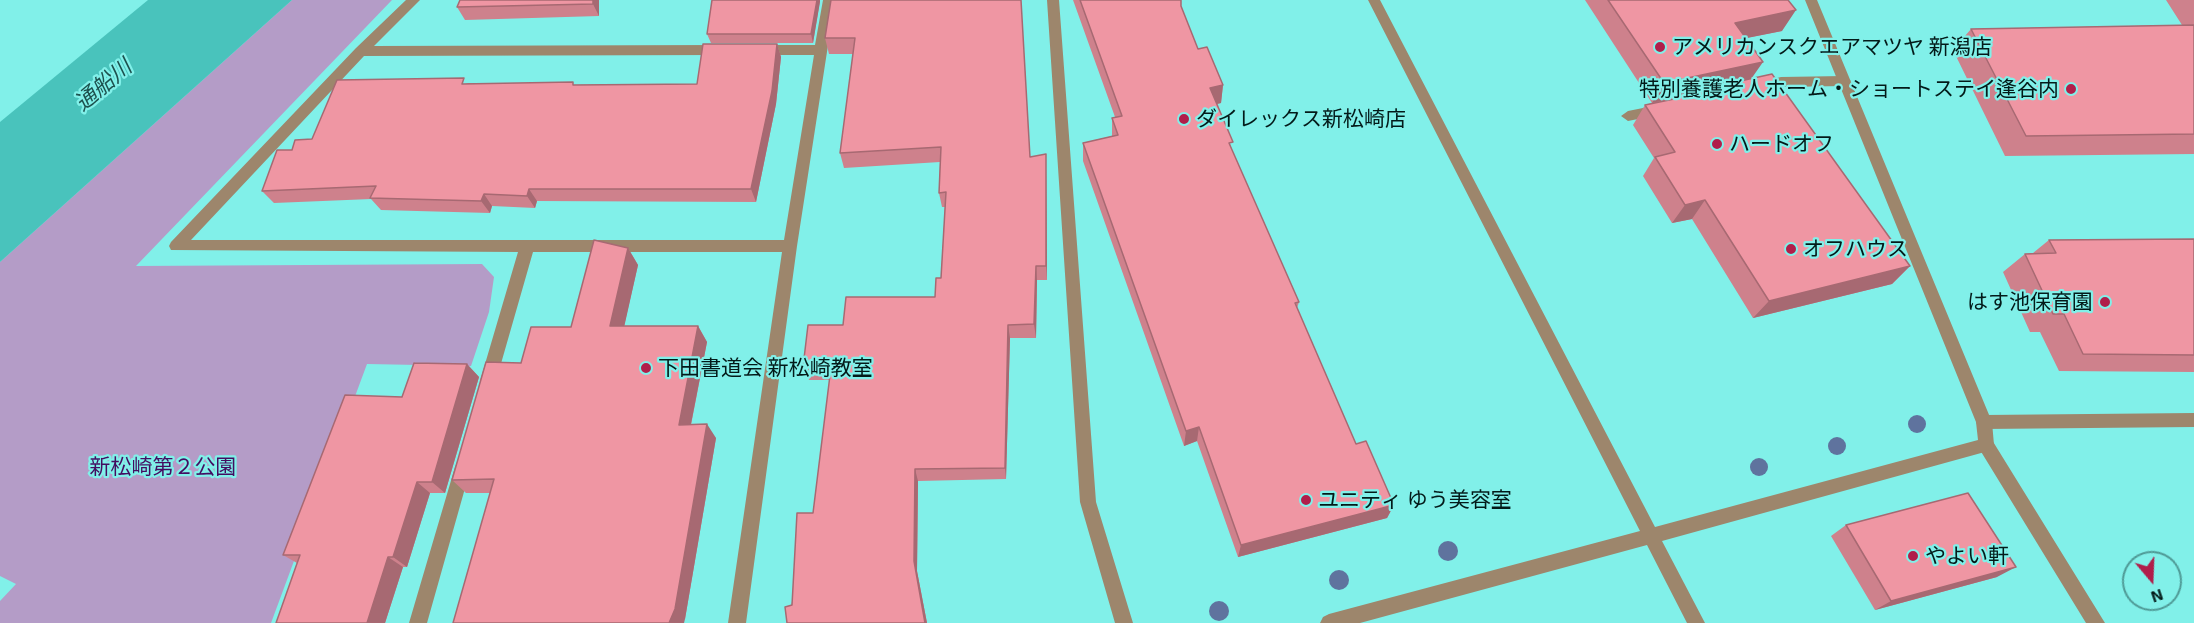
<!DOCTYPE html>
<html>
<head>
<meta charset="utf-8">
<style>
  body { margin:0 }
  #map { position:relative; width:2194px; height:623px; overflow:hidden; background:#81f0e9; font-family:"Exo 2",sans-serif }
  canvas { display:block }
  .north { position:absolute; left:2122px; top:551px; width:60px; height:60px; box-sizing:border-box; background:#81f0e9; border:2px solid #4f9a96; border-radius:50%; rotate:161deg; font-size:16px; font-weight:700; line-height:24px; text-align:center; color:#031a19 }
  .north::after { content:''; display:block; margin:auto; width:21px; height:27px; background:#b01e4a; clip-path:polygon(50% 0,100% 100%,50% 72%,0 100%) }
</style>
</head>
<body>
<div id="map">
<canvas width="2194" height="623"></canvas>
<div class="north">N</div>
</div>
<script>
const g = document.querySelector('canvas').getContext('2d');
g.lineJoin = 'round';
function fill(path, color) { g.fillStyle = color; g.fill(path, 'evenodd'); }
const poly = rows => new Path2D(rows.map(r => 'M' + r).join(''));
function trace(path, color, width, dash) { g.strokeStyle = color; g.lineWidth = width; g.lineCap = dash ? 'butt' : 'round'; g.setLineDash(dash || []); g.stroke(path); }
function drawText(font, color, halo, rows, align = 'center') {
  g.font = font + ' "Exo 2","Noto Sans JP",sans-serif'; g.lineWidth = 4.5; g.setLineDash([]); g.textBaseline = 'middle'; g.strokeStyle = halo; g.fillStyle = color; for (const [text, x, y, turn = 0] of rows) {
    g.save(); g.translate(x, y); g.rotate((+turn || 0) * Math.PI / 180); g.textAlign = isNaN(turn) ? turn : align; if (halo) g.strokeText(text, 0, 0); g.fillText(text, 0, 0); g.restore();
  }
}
fill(poly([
  [292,0,392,0,136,266,482,264,494,277,489,312,471,366,367,364,271,623,0,623,0,601,16,584,0,576,0,262]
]), '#b49cc7');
fill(poly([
  [148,0,292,0,0,262,0,122]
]), '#49c3bc');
fill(poly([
  [1844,76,1851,81,1844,86,1781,87,1760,92,1753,87,1755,83,1781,77,1844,76],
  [1658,105,1665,110,1663,114,1628,121,1621,116,1628,111,1658,105]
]), '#9d866c');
fill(poly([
  [406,0,420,0,374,46,721,45,728,50,721,55,364,56,191,240,784,240,814,55,760,55,753,50,760,45,815,45,823,0,835,0,797,246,746,623,728,623,782,252,533,252,496,381,493,386,488,388,483,386,480,381,518,252,171,250,169,246,171,242,356,48,406,0],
  [1047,0,1059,0,1096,502,1133,623,1115,623,1080,502,1047,0],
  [2194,413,2194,427,1984,429,1978,427,1976,422,1978,417,1984,415,2194,413],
  [1986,438,1992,440,2105,623,2086,623,1980,450,1978,445,1980,440,1986,438],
  [463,460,469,462,471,467,427,623,409,623,455,467,457,462,463,460]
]), '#9d866c');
fill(poly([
  [1368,0,1380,0,1655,527,1978,440,1976,422,1805,0,1817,0,1992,422,1994,445,1992,450,1662,541,1705,623,1687,623,1647,545,1360,623,1320,623,1323,617,1329,614,1640,531,1368,0]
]), '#9d866c');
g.fillStyle = '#5f739e';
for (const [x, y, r] of [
  [1917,424,9],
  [1837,446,9],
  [1759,467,9],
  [1448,551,10],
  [1339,580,10],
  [1219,611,10]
]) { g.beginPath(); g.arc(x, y, r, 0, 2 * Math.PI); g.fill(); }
fill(poly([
  [460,0,599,0,599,16,465,20,457,7],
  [712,0,820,0,813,43,711,43,707,34],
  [831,0,1046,169,1047,280,1037,280,1036,338,1010,338,1006,479,918,481,917,571,927,623,787,623,813,513,830,380,809,380,803,367,843,325,935,297,941,278,945,207,942,207,939,193,940,162,844,168,840,153,853,54,829,54,825,38],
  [1073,0,1181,0,1181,6,1198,49,1223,85,1221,103,1217,104,1232,150,1299,302,1297,308,1356,444,1394,505,1387,518,1238,557,1197,441,1184,446,1083,161,1083,143,1112,136,1112,118,1115,117],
  [1585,0,1788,0,1782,31,1746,38,1751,79,1910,266,1892,284,1753,318,1692,219,1672,223,1643,176,1654,158,1633,125,1645,105,1652,103],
  [2166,0,2194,0,2194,154,2005,156,1953,50,1971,29,2182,25],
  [777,44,781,57,776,104,756,202,537,201,535,208,492,206,490,213,381,210,371,199,274,203,262,191,312,139,468,83,575,85,697,84],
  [2194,239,2194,372,2059,371,2040,332,2030,332,2003,272,2025,254,2033,253,2049,240],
  [628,248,638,265,624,326,698,326,707,342,691,425,716,438,685,619,490,493,466,493,452,480,521,363,571,327],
  [467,364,479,377,445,493,430,493,407,567,403,567,385,623,276,623,297,563,283,555,402,397],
  [1846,525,1997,577,1875,610,1831,536]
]), '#ce818c');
fill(poly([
  [593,0,599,0,599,16,593,4],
  [817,0,820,0,820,2,813,43,811,34],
  [1796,10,1782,31,1722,43,1735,23],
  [777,44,781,57,776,104,756,202,751,189],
  [1763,62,1749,82,1672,96,1670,99,1652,103,1664,83],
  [1223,85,1221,103,1207,106,1210,88],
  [1046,154,1046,169,1047,280,1046,266],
  [529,189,537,201,535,208,527,196],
  [484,194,492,206,490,213,481,201],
  [1705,200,1692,219,1672,223,1685,205],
  [628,248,638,265,621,341,610,326],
  [1036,266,1037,280,1036,338,1034,324],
  [1910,266,1892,284,1753,318,1769,301],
  [1008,325,1010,338,1006,479,1005,468],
  [698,326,707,342,688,439,679,425],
  [467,364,479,377,445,493,432,482],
  [707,424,716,438,685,619,684,623,669,623],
  [1199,427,1197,441,1184,446,1186,431],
  [915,469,918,481,917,571,927,623,925,623,914,561],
  [417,482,430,493,407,567,393,557],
  [1394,505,1387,518,1238,557,1241,545],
  [388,557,403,567,385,623,367,623],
  [2016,567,1997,577,1875,610,1891,601]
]), '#a76972');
const building = poly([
  [460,0,593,0,593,4,457,7,460,0],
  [712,0,817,0,811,34,707,34,712,0],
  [831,0,1021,0,1030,157,1046,154,1046,266,1036,266,1034,324,1008,325,1005,468,915,469,914,561,925,623,787,623,785,607,792,605,797,513,813,513,831,367,803,367,808,325,843,325,846,297,935,297,936,278,941,278,946,192,939,193,941,147,840,153,855,38,825,38,831,0],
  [1080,0,1181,0,1181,6,1198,49,1207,47,1223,85,1210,88,1233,142,1229,143,1299,302,1295,303,1356,444,1366,441,1394,505,1241,545,1199,427,1186,431,1083,143,1118,135,1112,118,1122,116,1080,0],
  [1608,0,1788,0,1796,10,1735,23,1763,62,1664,83,1608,0],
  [2194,25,2194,134,2026,136,1971,29,2194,25],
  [703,44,777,44,772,91,751,189,529,189,527,196,484,194,481,201,370,198,376,186,262,191,277,150,292,150,295,140,312,139,337,80,464,78,462,84,573,82,573,85,697,84,703,44],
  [1772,74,1910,266,1769,301,1705,200,1685,205,1655,157,1675,152,1645,105,1674,99,1672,96,1772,74],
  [2194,239,2194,355,2083,354,2064,314,2053,314,2025,254,2056,253,2049,240,2194,239],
  [594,240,628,248,610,326,698,326,679,425,707,424,675,609,669,623,453,623,494,479,452,480,486,362,521,363,531,327,571,327,594,240],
  [414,363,467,364,432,482,417,482,393,557,388,557,367,623,276,623,300,555,283,555,345,395,402,397,414,363],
  [1968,493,2016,567,1891,601,1846,525,1968,493]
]);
fill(building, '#ef96a3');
trace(building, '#a76972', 1.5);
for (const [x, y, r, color] of [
  [1660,47,6,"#b01e4a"],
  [2071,89,6,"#b01e4a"],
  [1184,119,6,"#b01e4a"],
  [1717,144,6,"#b01e4a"],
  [1791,249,6,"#b01e4a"],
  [2105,302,6,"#b01e4a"],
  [646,368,6,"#b01e4a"],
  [1306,500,6,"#b01e4a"],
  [1913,556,6,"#b01e4a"]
]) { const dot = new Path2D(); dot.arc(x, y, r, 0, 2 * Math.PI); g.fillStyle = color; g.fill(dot); trace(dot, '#81f0e9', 2); }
drawText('21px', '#031a19', '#81f0e9', [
  ["アメリカンスクエアマツヤ 新潟店",1672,47],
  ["特別養護老人ホーム・ショートステイ逢谷内",2059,89,"right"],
  ["ダイレックス新松崎店",1196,119],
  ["ハードオフ",1729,144],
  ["オフハウス",1803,249],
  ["はす池保育園",2093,302,"right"],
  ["下田書道会 新松崎教室",658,368],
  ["ユニティ ゆう美容室",1318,500],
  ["やよい軒",1925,556]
], 'left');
drawText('21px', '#440d60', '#81f0e9', [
  ["新松崎第２公園",163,467]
]);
drawText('italic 22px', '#1d514e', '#81f0e9', [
  ["通船川",103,85,-40]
]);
</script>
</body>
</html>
